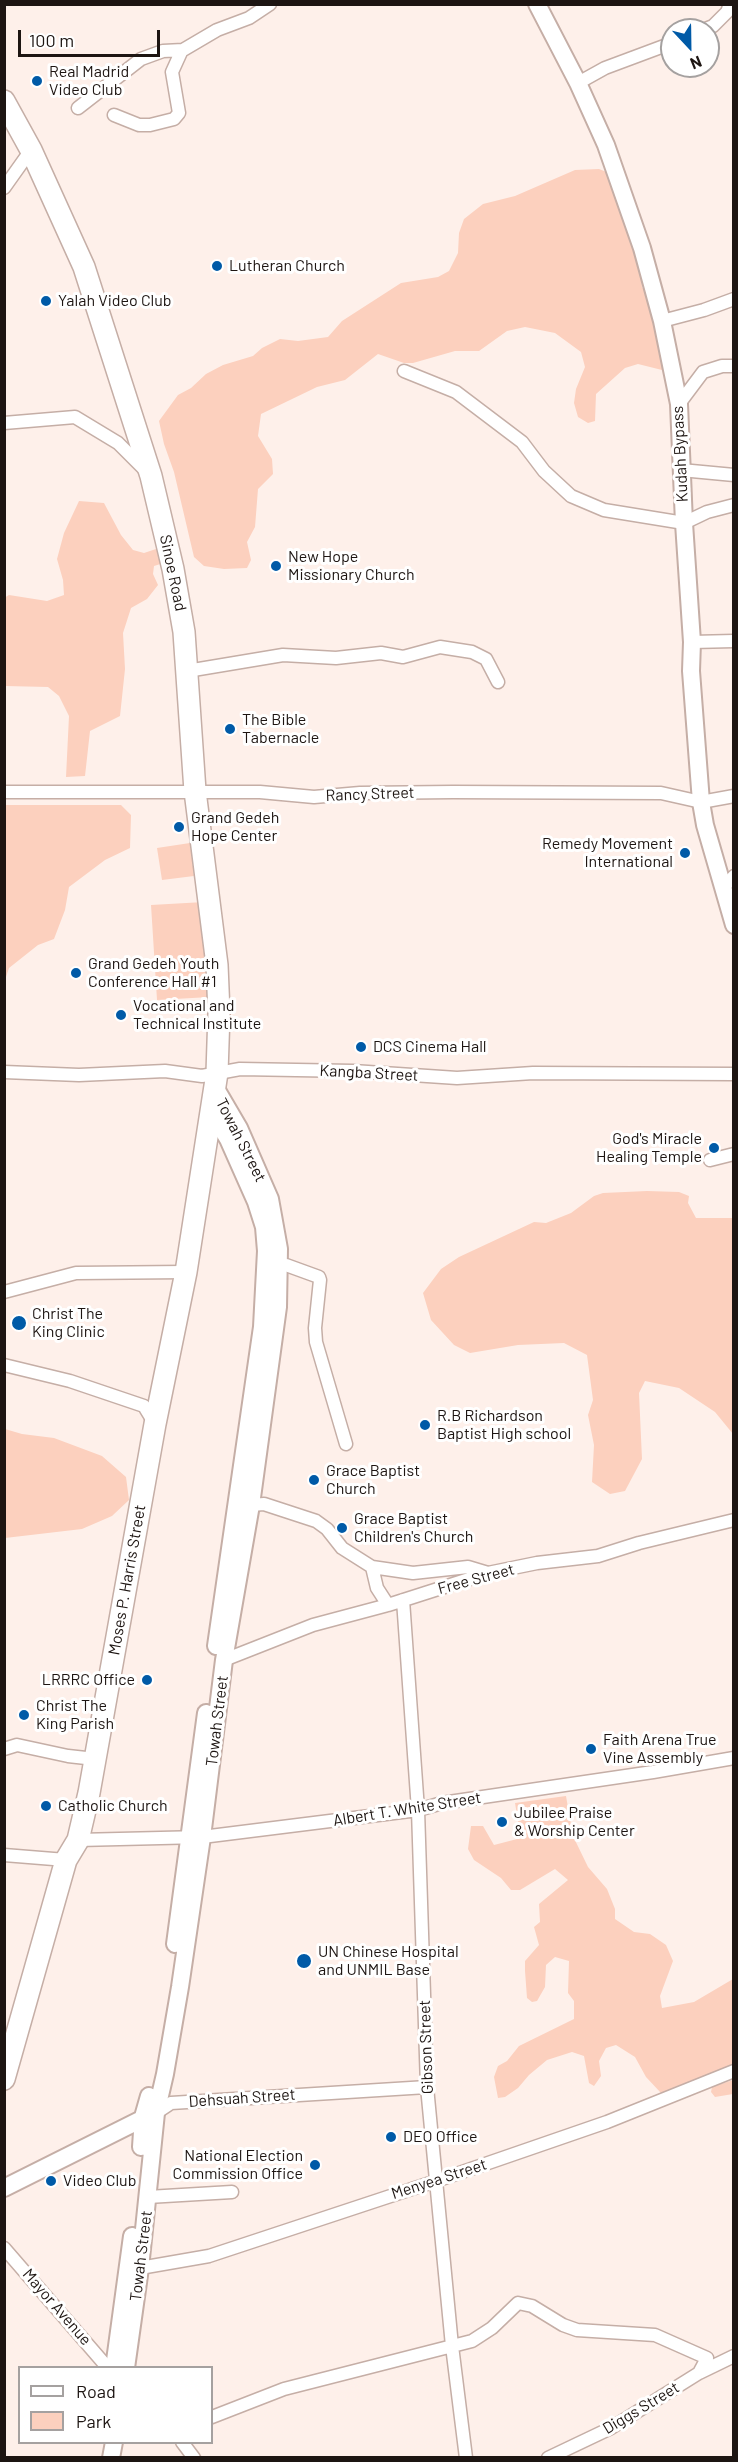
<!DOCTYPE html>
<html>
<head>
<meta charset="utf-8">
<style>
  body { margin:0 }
  #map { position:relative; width:738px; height:2462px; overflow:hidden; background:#fef0ea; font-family:Barlow,sans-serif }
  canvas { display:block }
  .frame { position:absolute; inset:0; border:6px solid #1d1512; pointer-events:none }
  .legend { position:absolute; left:18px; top:2366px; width:195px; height:78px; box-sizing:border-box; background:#fff; border:2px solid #a5a1a0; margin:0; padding:8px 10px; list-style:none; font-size:18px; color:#1d1512 }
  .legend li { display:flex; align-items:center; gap:12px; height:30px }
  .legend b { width:30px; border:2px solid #a5a1a0 }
  .north { position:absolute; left:660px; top:18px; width:60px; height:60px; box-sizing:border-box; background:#fff; border:2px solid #a5a1a0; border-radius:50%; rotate:158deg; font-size:16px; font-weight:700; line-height:24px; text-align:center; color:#1d1512 }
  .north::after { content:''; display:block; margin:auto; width:21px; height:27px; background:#005aa7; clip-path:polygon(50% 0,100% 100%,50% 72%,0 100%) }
  .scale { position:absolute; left:18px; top:30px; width:142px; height:27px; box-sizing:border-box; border:3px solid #1d1512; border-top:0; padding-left:8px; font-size:18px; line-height:21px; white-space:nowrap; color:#1d1512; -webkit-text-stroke:4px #fff; paint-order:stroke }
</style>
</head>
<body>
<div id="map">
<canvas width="738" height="2462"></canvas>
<div class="frame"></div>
<ul class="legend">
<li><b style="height:8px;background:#fff"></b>Road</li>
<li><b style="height:16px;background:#fcd0be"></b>Park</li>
</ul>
<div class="north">N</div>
<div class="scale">100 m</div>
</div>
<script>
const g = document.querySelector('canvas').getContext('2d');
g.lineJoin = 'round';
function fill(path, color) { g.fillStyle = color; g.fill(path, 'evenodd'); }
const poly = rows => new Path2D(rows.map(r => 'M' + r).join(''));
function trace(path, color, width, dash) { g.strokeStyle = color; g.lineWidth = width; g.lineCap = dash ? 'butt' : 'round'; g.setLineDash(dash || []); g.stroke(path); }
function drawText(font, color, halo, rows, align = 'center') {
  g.font = font + ' Barlow,sans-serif'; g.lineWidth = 6; g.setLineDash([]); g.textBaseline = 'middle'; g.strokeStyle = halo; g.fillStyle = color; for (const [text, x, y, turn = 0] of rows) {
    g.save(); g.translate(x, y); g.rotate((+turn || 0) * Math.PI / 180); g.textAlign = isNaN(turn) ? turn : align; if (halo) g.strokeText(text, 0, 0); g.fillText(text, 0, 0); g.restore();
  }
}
fill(poly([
  [599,169,614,175,641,272,642,287,650,300,662,356,662,370,638,364,625,368,596,394,595,421,588,423,578,417,574,403,576,389,585,367,581,352,555,333,525,327,507,331,479,351,455,351,413,363,404,363,378,354,345,380,317,387,261,414,258,436,272,459,273,474,258,489,255,527,247,542,251,560,247,568,224,569,204,566,194,557,174,472,164,444,159,421,178,395,191,388,206,374,223,365,253,356,262,348,280,339,298,341,328,337,342,321,401,283,438,277,449,271,458,253,459,233,464,219,483,204,515,196,575,170],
  [79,501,104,503,121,535,133,550,144,553,168,545,170,561,154,566,153,574,158,585,147,599,131,608,123,633,125,669,120,716,90,731,85,776,66,777,69,716,59,696,48,687,5,686,4,598,9,595,47,601,64,595,63,580,57,559,64,533],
  [5,805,121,805,131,815,130,848,105,860,69,887,65,910,54,939,38,945,9,968,5,980],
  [190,843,194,876,162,880,157,848],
  [204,902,210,997,157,1000,151,905],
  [647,1191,679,1192,689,1196,688,1203,696,1218,733,1218,733,1434,715,1412,679,1388,645,1381,639,1393,642,1459,625,1491,610,1494,592,1482,594,1445,588,1415,593,1400,587,1355,564,1343,518,1345,470,1353,454,1345,431,1320,423,1293,441,1269,459,1257,534,1222,546,1223,571,1213,594,1196,603,1193],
  [5,1429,22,1434,54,1438,102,1456,126,1477,129,1500,112,1516,82,1529,5,1538],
  [566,1796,573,1836,588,1867,607,1889,615,1909,615,1919,634,1932,650,1934,666,1945,673,1961,660,1996,662,2008,694,2002,733,1979,733,2065,661,2093,646,2077,635,2057,616,2045,606,2048,599,2061,601,2076,594,2086,589,2083,584,2056,572,2052,547,2060,529,2075,518,2088,505,2097,498,2098,494,2077,498,2066,507,2061,519,2046,574,2019,574,2001,568,1993,569,1961,555,1957,546,1965,545,1987,537,2001,532,2002,527,1998,525,1971,525,1961,539,1945,534,1927,540,1922,539,1904,568,1880,555,1869,520,1890,511,1890,501,1878,474,1860,468,1849,471,1826,483,1826,494,1845,521,1838,515,1803],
  [733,2080,733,2094,715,2097,711,2092,712,2087]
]), '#fcd0be');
const street = poly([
  [703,30,713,26,727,12,730,4],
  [578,83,605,68,672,43],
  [78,108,141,59,163,51,183,50,217,30,249,18,270,4],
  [114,115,139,125,150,125,174,119,179,113,172,72,182,50],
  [4,188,31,150],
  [662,321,704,310,734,299],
  [404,371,456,392,522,442,544,471,571,496,604,510,684,523,707,512,734,505],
  [679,404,703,372,722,366,734,366],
  [4,423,75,417,118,443,146,471],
  [681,470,734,475],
  [692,642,734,641],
  [187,671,283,655,336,658,381,653,403,657,440,647,472,652,486,659,498,682],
  [4,792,260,792,314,797,360,793,453,792,661,793,701,802,734,796],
  [722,889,734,876],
  [4,1072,79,1075,165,1071,202,1076,240,1069,353,1071,457,1078,533,1073,734,1074],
  [710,1160,734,1154],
  [286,1265,319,1277,320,1280,315,1328,316,1342,346,1444],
  [4,1292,76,1273,186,1272],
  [4,1365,70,1381,144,1406,155,1424],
  [251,1505,264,1504,316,1521,327,1529,342,1548,372,1567,413,1573,468,1567,488,1573],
  [372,1567,377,1588,388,1605],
  [403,1600,418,1810,427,2087,452,2346,466,2458],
  [224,1660,313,1625,388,1605,488,1573,537,1563,598,1556,639,1543,734,1520],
  [4,1749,17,1745,68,1756,95,1759],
  [78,1840,202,1837,418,1810,442,1803,653,1772,734,1758],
  [4,1855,66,1860],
  [156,2113,171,2103,427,2087],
  [148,2197,232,2192],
  [4,2248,108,2368],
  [140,2268,209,2256,436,2181,607,2122,734,2071],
  [212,2417,284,2389,472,2341,492,2328,518,2303,532,2306,563,2325,577,2330,655,2335,707,2358,699,2373],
  [182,2442,194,2458],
  [548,2458,611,2428,699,2373,734,2356]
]);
const secondary = poly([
  [537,4,578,83,606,145,642,248,662,321,679,404,684,523,692,642,691,671,701,802,705,825,734,925],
  [211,1111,228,1139,256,1202,264,1227,266,1251,262,1327,216,1646],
  [175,1944,206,1713],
  [141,2147,143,2117,149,2096],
  [4,2188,152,2114],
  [114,2368,132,2236],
  [126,2368,140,2268,156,2113,165,2074,180,1987,202,1837,224,1660,251,1505,278,1307,279,1249,270,1199,239,1128,215,1087],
  [111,2458,114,2442]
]);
const highway = poly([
  [4,101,31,150,84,267,151,476,173,569,184,632,195,791,217,965,219,1013,217,1073,186,1272,155,1424,89,1793,78,1840,66,1860,4,2079]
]);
trace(street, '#c5aea6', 15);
trace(secondary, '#c5aea6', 20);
trace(highway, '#c5aea6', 24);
trace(street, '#fff', 12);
trace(secondary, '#fff', 16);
trace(highway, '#fff', 21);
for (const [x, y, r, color] of [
  [37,81,6,"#005aa7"],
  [217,266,6,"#005aa7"],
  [46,301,6,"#005aa7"],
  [276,566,6,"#005aa7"],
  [230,729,6,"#005aa7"],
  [179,827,6,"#005aa7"],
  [685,853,6,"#005aa7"],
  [76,973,6,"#005aa7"],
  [121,1015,6,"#005aa7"],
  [361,1047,6,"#005aa7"],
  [714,1148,6,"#005aa7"],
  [19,1323,8,"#005aa7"],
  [425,1425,6,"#005aa7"],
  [314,1480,6,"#005aa7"],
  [342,1528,6,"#005aa7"],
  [147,1680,6,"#005aa7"],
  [24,1715,6,"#005aa7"],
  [591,1749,6,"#005aa7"],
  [46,1806,6,"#005aa7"],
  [502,1822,6,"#005aa7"],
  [304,1961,8,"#005aa7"],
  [391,2137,6,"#005aa7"],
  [315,2165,6,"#005aa7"],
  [51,2181,6,"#005aa7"]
]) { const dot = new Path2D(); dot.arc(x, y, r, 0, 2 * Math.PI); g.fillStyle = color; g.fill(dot); trace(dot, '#fff', 2); }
drawText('16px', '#1d1512', '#fff', [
  ["Real Madrid",49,72],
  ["Video Club",49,90],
  ["Lutheran Church",229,266],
  ["Yalah Video Club",58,301],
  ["New Hope",288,557],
  ["Missionary Church",288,575],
  ["The Bible",242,720],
  ["Tabernacle",242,738],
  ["Grand Gedeh",191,818],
  ["Hope Center",191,836],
  ["Remedy Movement",673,844,"right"],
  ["International",673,862,"right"],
  ["Grand Gedeh Youth",88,964],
  ["Conference Hall #1",88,982],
  ["Vocational and",133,1006],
  ["Technical Institute",133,1024],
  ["DCS Cinema Hall",373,1047],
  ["God's Miracle",702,1139,"right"],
  ["Healing Temple",702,1157,"right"],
  ["Christ The",32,1314],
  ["King Clinic",32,1332],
  ["R.B Richardson",437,1416],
  ["Baptist High school",437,1434],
  ["Grace Baptist",326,1471],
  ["Church",326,1489],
  ["Grace Baptist",354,1519],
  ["Children's Church",354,1537],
  ["LRRRC Office",135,1680,"right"],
  ["Christ The",36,1706],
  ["King Parish",36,1724],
  ["Faith Arena True",603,1740],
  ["Vine Assembly",603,1758],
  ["Catholic Church",58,1806],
  ["Jubilee Praise",514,1813],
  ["& Worship Center",514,1831],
  ["UN Chinese Hospital",318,1952],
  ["and UNMIL Base",318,1970],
  ["DEO Office",403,2137],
  ["National Election",303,2156,"right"],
  ["Commission Office",303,2174,"right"],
  ["Video Club",63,2181]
], 'left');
drawText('16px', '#1d1512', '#fff', [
  ["Kudah Bypass",680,454,-93],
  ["Sinoe Road",173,573,78],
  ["Rancy Street",370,794,-2],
  ["Kangba Street",369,1073,3],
  ["Towah Street",241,1140,63],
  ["Free Street",476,1579,-15],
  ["Moses P. Harris Street",127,1580,-80],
  ["Towah Street",217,1721,-83],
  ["Albert T. White Street",407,1809,-9],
  ["Gibson Street",426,2047,-92],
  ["Dehsuah Street",242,2098,-4],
  ["Menyea Street",439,2179,-18],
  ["Towah Street",141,2256,-83],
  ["Mayor Avenue",57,2307,49],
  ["Diggs Street",641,2408,-31]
]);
</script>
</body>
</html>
